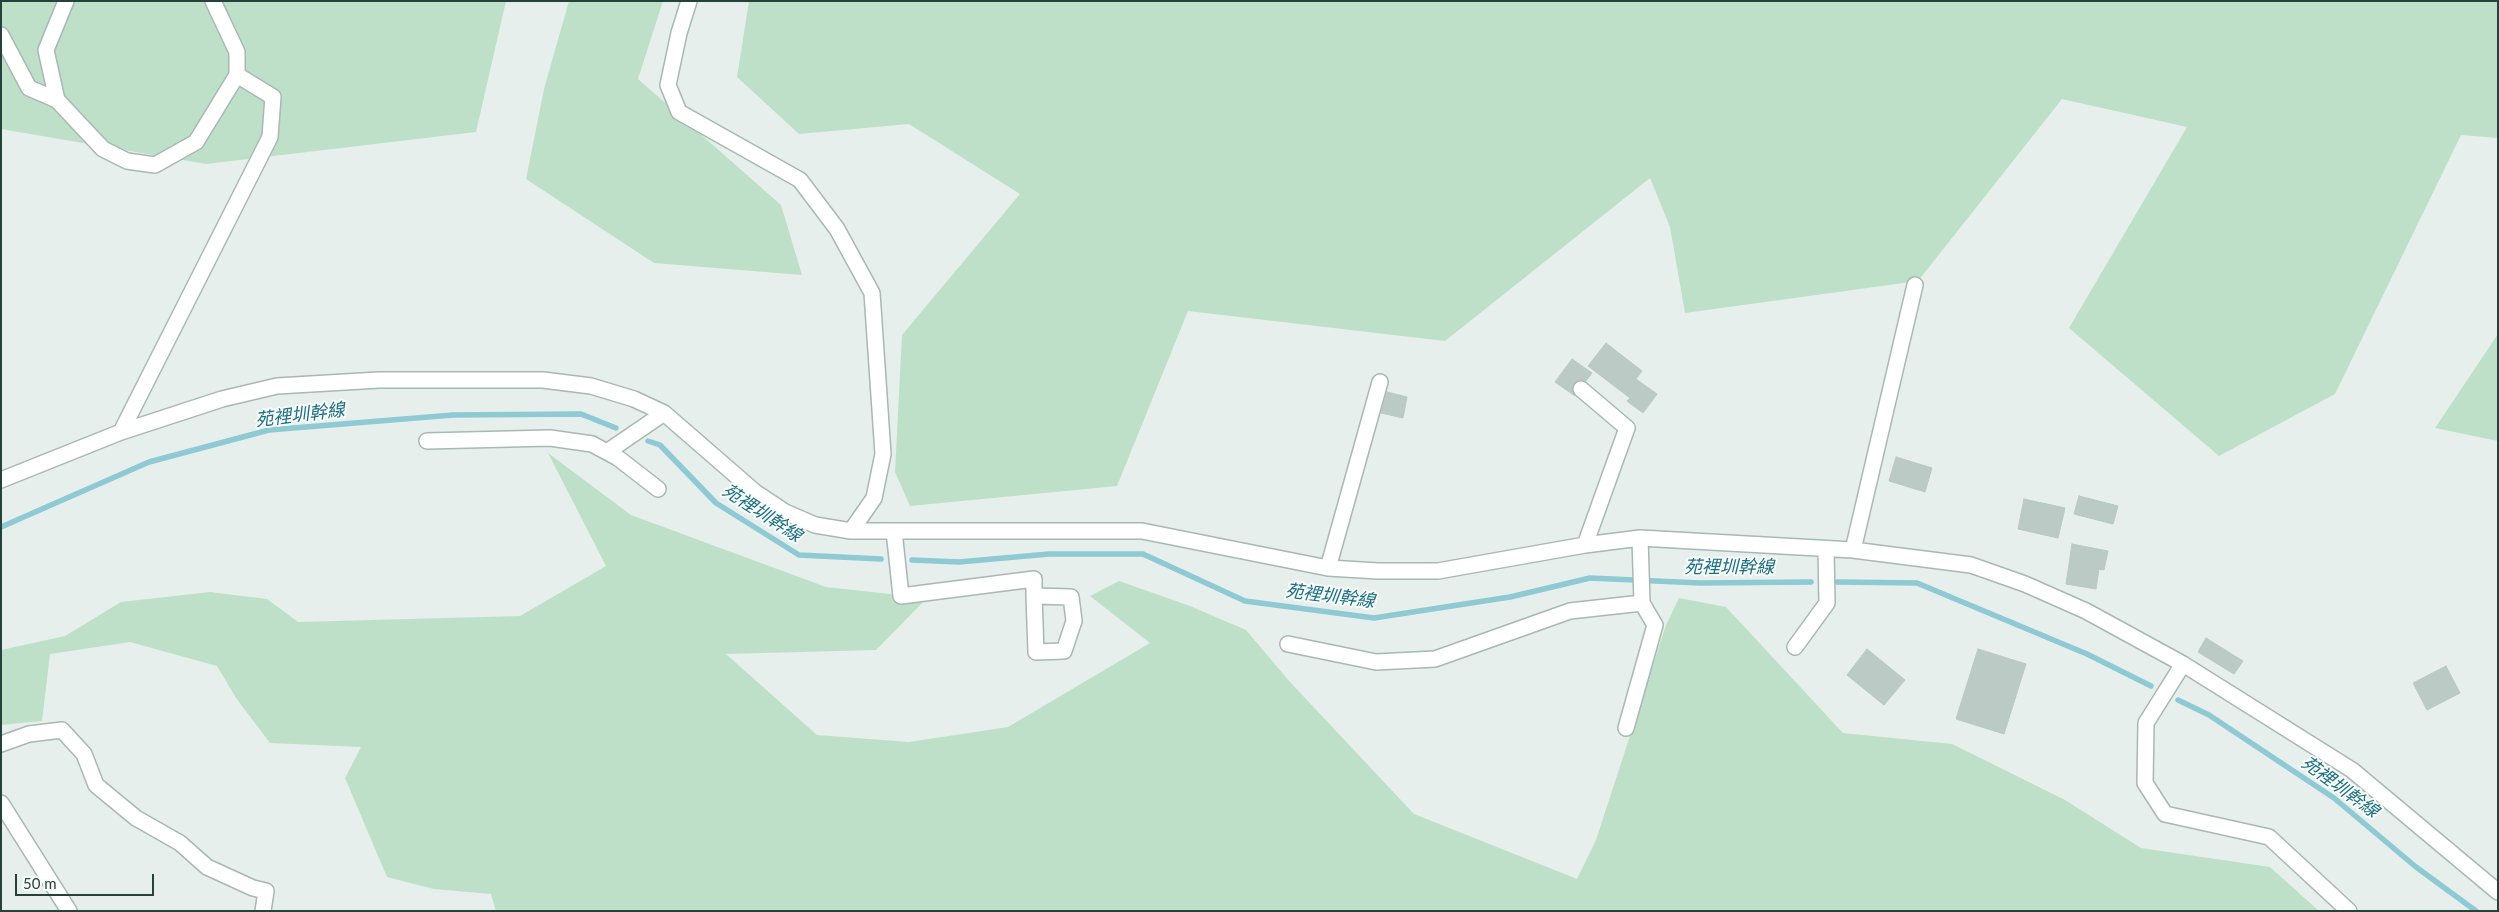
<!DOCTYPE html>
<html>
<head>
<meta charset="utf-8">
<style>
  body { margin:0 }
  #map { position:relative; width:2499px; height:912px; overflow:hidden; background:#e6efeb; font-family:Lato,sans-serif }
  canvas { display:block }
  .frame { position:absolute; inset:0; border:2px solid #24423a; pointer-events:none }
  .scale { position:absolute; left:15px; top:874px; width:139px; height:22px; box-sizing:border-box; border:2px solid #24423a; border-top:0; padding-left:6px; font-size:15px; line-height:18px; white-space:nowrap; color:#24423a; -webkit-text-stroke:4px #f7fbf9; paint-order:stroke }
</style>
</head>
<body>
<div id="map">
<canvas width="2499" height="912"></canvas>
<div class="frame"></div>
<div class="scale">50 m</div>
</div>
<script>
const g = document.querySelector('canvas').getContext('2d');
g.lineJoin = 'round';
function fill(path, color) { g.fillStyle = color; g.fill(path, 'evenodd'); }
const poly = rows => new Path2D(rows.map(r => 'M' + r).join(''));
function trace(path, color, width, dash) { g.strokeStyle = color; g.lineWidth = width; g.lineCap = dash ? 'butt' : 'round'; g.setLineDash(dash || []); g.stroke(path); }
function drawText(font, color, halo, rows, align = 'center') {
  g.font = font + ' Lato,"Noto Sans TC",sans-serif'; g.lineWidth = 4; g.setLineDash([]); g.textBaseline = 'middle'; g.strokeStyle = halo; g.fillStyle = color; for (const [text, x, y, turn = 0] of rows) {
    g.save(); g.translate(x, y); g.rotate((+turn || 0) * Math.PI / 180); g.textAlign = isNaN(turn) ? turn : align; if (halo) g.strokeText(text, 0, 0); g.fillText(text, 0, 0); g.restore();
  }
}
fill(poly([
  [1,1,506,1,476,132,206,164,1,129],
  [569,1,663,1,638,79,781,205,802,275,654,263,526,179,544,89],
  [749,1,2498,1,2498,138,2461,135,2335,394,2219,456,2069,328,2187,127,2062,99,1918,281,1685,313,1670,227,1650,178,1445,341,1188,311,1117,486,910,506,895,472,902,335,1020,194,909,124,799,134,737,77],
  [2498,334,2498,441,2435,428],
  [548,453,631,515,826,587,927,598,876,650,726,654,817,735,909,742,1008,727,1150,643,1090,596,1119,581,1190,606,1246,630,1290,682,1414,814,1577,879,1596,840,1666,625,1679,598,1726,607,1843,733,1952,744,2065,800,2141,848,2270,867,2319,911,496,911,491,894,434,889,387,877,345,778,361,747,270,743,236,698,217,666,130,642,50,654,42,721,1,725,1,650,65,636,121,602,210,592,267,599,298,622,520,616,606,566]
]), '#bfe0c8');
trace(poly([
  [648,441,660,445,716,503,799,555,881,559],
  [1,527,149,462,269,430,453,415,581,414,616,428],
  [912,560,959,562,1049,554,1143,554,1245,601,1374,618,1510,597,1590,578,1700,583,1811,582],
  [1837,582,1917,583,2087,654,2151,686],
  [2178,700,2209,715,2334,798,2416,867,2476,911]
]), '#8ec9d4', 5.5);
const building = poly([
  [1606,343,1642,371,1636,379,1657,394,1643,413,1627,401,1630,398,1588,366,1606,343],
  [1572,359,1592,373,1586,381,1578,380,1574,383,1572,388,1575,396,1555,382,1572,359],
  [1387,392,1407,397,1403,418,1381,413,1387,392],
  [1896,457,1932,468,1925,492,1889,481,1896,457],
  [2079,496,2118,506,2113,524,2074,514,2079,496],
  [2024,499,2065,508,2058,538,2018,529,2024,499],
  [2072,544,2108,551,2104,570,2099,569,2096,589,2066,584,2072,544],
  [2206,638,2243,661,2234,674,2198,652,2206,638],
  [1867,649,1905,680,1884,705,1847,675,1867,649],
  [1978,649,2026,664,2004,734,1956,719,1978,649],
  [2446,666,2460,693,2427,710,2413,683,2446,666]
]);
fill(building, '#bbcac4');
trace(building, '#b8c9c2', 1);
const minor = poly([
  [66,1,46,50,57,100,103,149,127,161,155,165,196,142,237,75,273,97,270,137,121,432],
  [213,1,237,52,237,75],
  [689,1,679,33,668,85,679,112,800,180,837,229,872,293,883,454,874,498,851,531],
  [1,35,29,88,57,100],
  [1581,389,1627,428,1585,545],
  [427,441,550,438,592,444,618,458,658,489],
  [607,452,664,413],
  [1,480,121,432,222,399,277,386,379,380,543,380,591,386,634,399,664,413,755,492,785,512,815,525,851,531,1142,531,1328,568,1378,571,1438,571,1585,545,1640,538,1853,550,1971,565,2025,584,2086,611,2183,664,2352,770,2498,892],
  [894,531,901,596,1034,579,1034,596,1036,652,1064,651,1074,621,1071,597,1034,596],
  [1640,538,1642,603],
  [1853,550,1915,285],
  [1328,568,1380,382],
  [1288,644,1376,662,1435,659,1570,611,1642,603,1655,625,1626,728],
  [1795,647,1827,603,1826,549],
  [2183,664,2146,723,2145,783,2165,814,2269,837,2349,911],
  [1,744,29,734,62,730,84,754,96,785,136,818,180,843,207,867,253,888,266,891,263,911],
  [1,803,69,911]
]);
trace(minor, '#a8b8b2', 18);
trace(minor, '#fff', 15);
drawText('italic 18px', '#1c6f80', '#f7fbf9', [
  ["苑裡圳幹線",300,415,-7],
  ["苑裡圳幹線",762,513,33],
  ["苑裡圳幹線",1729,567],
  ["苑裡圳幹線",1330,596,7],
  ["苑裡圳幹線",2340,787,36]
]);
</script>
</body>
</html>
